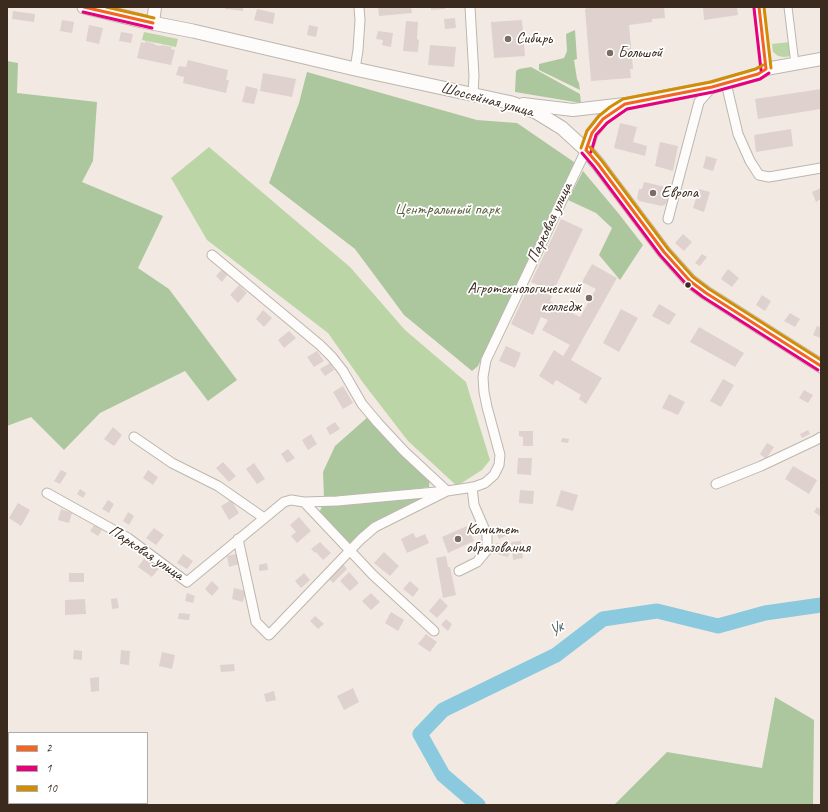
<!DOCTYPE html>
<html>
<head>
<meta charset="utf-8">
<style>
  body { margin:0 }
  #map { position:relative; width:828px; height:812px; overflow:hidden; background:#f2eae2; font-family:Caveat,sans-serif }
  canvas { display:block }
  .frame { position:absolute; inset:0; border:8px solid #3b2a1e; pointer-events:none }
  .legend { position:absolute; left:8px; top:732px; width:140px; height:72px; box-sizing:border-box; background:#fff; border:1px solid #b1aaa5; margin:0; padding:5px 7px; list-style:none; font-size:12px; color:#3b2a1e }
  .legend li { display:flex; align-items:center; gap:8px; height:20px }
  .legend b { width:20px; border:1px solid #b1aaa5 }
</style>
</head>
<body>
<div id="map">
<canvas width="828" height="812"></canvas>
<div class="frame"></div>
<ul class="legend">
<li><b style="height:5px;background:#f26522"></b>2</li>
<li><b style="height:5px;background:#e5007d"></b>1</li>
<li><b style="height:5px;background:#d18d06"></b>10</li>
</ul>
</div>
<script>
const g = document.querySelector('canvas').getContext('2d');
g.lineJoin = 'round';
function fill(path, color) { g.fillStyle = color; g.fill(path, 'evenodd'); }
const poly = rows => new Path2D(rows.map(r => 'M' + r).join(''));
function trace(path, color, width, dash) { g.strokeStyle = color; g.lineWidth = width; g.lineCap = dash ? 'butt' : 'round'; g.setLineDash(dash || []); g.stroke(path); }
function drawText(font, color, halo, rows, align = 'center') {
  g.font = font + ' Caveat,sans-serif'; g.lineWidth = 3.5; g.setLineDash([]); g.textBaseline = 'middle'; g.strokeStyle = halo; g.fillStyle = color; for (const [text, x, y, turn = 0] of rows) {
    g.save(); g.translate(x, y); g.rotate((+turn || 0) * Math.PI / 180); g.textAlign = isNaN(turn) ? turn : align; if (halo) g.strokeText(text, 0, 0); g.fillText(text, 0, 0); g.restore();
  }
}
fill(poly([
  [144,32,178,39,176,47,142,40],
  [790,42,792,56,784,57,778,56,773,52,772,44],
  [209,147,350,267,405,330,466,382,490,460,482,470,457,486,408,441,364,384,328,333,207,240,171,178]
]), '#bcd5a7');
fill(poly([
  [575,30,577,59,574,60,577,79,579,83,580,90,539,70,539,64,564,58,567,51,566,34],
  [7,61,18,63,17,93,97,102,93,161,82,182,163,216,138,268,169,289,237,380,208,401,185,371,100,413,64,450,31,417,7,426],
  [531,67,580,94,581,103,515,92,516,71,519,69],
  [307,72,477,120,517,123,574,162,574,166,478,366,472,371,404,315,355,249,269,183,299,103],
  [583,171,619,214,643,245,620,280,599,255,612,228,596,213,568,200],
  [369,416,430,477,429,487,369,495,324,498,323,472,335,446],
  [428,496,350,548,319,513,323,504],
  [775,697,814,720,813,805,614,805,667,752,762,768]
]), '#acc79e');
trace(poly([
  [478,805,443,775,420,734,443,710,556,655,603,619,657,611,718,626,765,613,821,605]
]), '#8bcade', 15);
fill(poly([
  [225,7,243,7,243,11,225,9],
  [378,7,411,7,412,13,379,16],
  [431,7,445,7,445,9,431,10],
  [587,7,664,7,665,18,652,19,652,22,629,25,633,69,630,69,631,78,591,81,585,9,587,8],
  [703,7,737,7,738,15,704,20],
  [257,9,275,13,273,24,254,20],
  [13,11,35,14,34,22,12,19],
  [455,18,456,28,445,29,444,19],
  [62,20,74,22,72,33,60,31],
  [522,20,525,56,494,58,491,22],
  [406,21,418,22,417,39,419,40,418,52,403,51],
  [89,25,103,28,99,44,86,41],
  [309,25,318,27,316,37,307,35],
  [378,31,393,33,391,47,382,45,383,40,376,39],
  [121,32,133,34,131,43,119,41],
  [145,41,155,44,155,45,161,46,161,45,172,47,171,49,175,50,171,65,137,58,141,42,145,43],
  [430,45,456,47,454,67,428,65],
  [188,60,228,70,226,80,229,80,226,93,183,83,184,77,176,75,179,66,186,67],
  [263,73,296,79,292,97,260,91],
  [246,86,258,89,254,104,242,102],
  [821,89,821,109,758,119,755,99],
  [620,123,637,127,633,142,647,146,645,156,614,148],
  [791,129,793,146,756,152,754,135],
  [660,142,678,146,673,171,655,166],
  [706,156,717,159,713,171,703,168],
  [644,182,670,188,666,204,662,206,639,201,637,198,639,189,642,189],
  [821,188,821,199,816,202,812,192],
  [699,189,710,192,704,212,693,208],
  [561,219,583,229,553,292,531,282],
  [683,234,692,242,684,251,675,243],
  [702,254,707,257,700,266,695,263],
  [592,264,617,278,571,360,602,378,586,404,579,399,581,395,556,380,553,385,539,376,554,350,563,356,570,345,542,330,548,320,541,317,533,335,511,324,529,286,552,296,550,301,580,317,596,289,582,282],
  [222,269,228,274,222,282,216,276],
  [728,269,739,278,732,287,721,279],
  [239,285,247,293,238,303,230,295],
  [762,295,771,301,765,311,756,305],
  [659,304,676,314,669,325,652,316],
  [621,309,638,318,619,352,603,343],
  [263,310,272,318,264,327,256,319],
  [790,313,800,319,795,327,784,321],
  [817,326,821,327,820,338,813,335],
  [699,327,744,353,735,367,690,342],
  [289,331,296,338,284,348,278,340],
  [506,346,521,353,515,368,499,361],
  [317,351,324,361,314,367,307,357],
  [330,363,334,370,325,376,320,369],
  [723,379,734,385,721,407,710,401],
  [343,386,353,403,343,409,333,392],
  [804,390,813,395,808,403,799,398],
  [669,394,685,402,678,415,662,408],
  [335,422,340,429,330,435,326,428],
  [113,427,122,435,114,446,104,439],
  [808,430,810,434,802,438,800,434],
  [519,431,533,431,533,446,523,446,523,437,519,436],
  [311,434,317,444,308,450,302,440],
  [562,438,569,439,568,443,561,442],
  [767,443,774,447,766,459,760,454],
  [288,449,295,458,287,463,281,454],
  [518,458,532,458,531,475,517,474],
  [223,462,236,476,229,482,216,468],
  [254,463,265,479,257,484,246,469],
  [793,466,817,480,809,494,785,479],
  [61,470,67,473,60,484,54,481],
  [148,470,158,477,153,485,143,478],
  [80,489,86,493,83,498,77,494],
  [520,490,534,491,533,504,519,503],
  [561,490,578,495,573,511,556,506],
  [108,500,114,504,109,513,102,509],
  [231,500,239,513,229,520,221,506],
  [18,503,30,510,21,526,9,518],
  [817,507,821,510,820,516,814,512],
  [61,509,72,513,69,523,58,520],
  [128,512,134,516,129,525,123,521],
  [299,517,311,531,297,543,291,536,296,532,290,525],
  [94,525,102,530,98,536,90,531],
  [467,526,474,541,448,553,442,537],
  [502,527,507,535,499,539,495,531],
  [154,528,164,535,156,545,146,538],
  [413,533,416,538,425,534,429,543,407,553,401,539],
  [521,541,523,558,513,560,511,542],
  [320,542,331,553,323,560,316,552,315,553,311,549],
  [496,543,511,547,508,557,493,553],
  [384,552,399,566,390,576,374,563],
  [183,554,193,561,187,569,177,563],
  [236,554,239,564,229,567,227,556],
  [146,556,160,567,152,577,138,567],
  [446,556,448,567,450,567,456,595,443,598,436,558],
  [267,563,268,570,259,571,259,565],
  [343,564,347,569,333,583,328,578],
  [349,572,359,583,350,591,340,581],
  [69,573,84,573,84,582,69,582],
  [304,573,310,580,301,588,295,581],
  [212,581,219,588,212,596,205,589],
  [410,581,419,589,413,597,403,589],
  [234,588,246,591,243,602,232,599],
  [187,593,195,596,193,603,185,601],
  [371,593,380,602,371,610,362,601],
  [117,598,119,608,112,609,111,599],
  [440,598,448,606,437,618,429,611],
  [85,599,86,614,65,615,65,600],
  [391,612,404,620,398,631,385,623],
  [179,613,190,614,189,620,178,619],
  [315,616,324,624,318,629,310,621],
  [446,619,452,624,448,631,441,625],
  [426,634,437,642,430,652,418,644],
  [74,650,82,651,82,660,73,659],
  [121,650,130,651,129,665,120,664],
  [162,652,175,655,172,669,159,666],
  [234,664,235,671,221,672,220,665],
  [99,677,99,691,91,692,90,678],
  [353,688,359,702,344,710,337,696],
  [274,691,276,700,266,702,264,694]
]), '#dfd1cd');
const pedestrian = poly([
  [788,7,795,64]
]);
const minor = poly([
  [470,7,474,76,473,94],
  [759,7,766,69],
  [355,69,358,50,360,20,359,7],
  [726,83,738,134,750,161,759,175,769,177,821,168],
  [668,219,699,102,712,87],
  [212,255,320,345,332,357,343,371,362,404,378,423,404,451,447,491,375,527,361,539,269,635,256,622,238,539],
  [134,437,172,463,218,486,264,518],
  [716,484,761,466,816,440,821,437],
  [47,493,128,538,187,582,284,502,291,500,304,502,337,501,447,491,474,487,485,483,494,475,499,465,500,455,487,407,484,392,483,377,486,360,586,150],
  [304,502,373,575,434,631],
  [459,571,477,562,487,550,487,535,474,505,472,487]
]);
const tertiary = poly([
  [153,23,155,7],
  [523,104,573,110,625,104,712,87,758,74,766,69,821,59],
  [586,150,592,133,603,119,613,111,622,106]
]);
const secondary = poly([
  [84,7,142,21,193,31,355,69,512,103,536,112,562,128,586,150,598,164,664,252,690,281,706,293,821,366]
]);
trace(pedestrian, '#bcb6af', 9);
trace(minor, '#bcb6af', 11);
trace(tertiary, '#bcb6af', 14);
trace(secondary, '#bcb6af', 15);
trace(pedestrian, '#fdfcfb', 7);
trace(minor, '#fdfcfb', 9);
trace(tertiary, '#fdfcfb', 12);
trace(secondary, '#fdfcfb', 13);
trace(poly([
  [84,7,153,23],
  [759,7,766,69],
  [586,150,598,164,664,252,690,281,706,293,821,366],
  [586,150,592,133,603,119,625,104,712,87,758,74,766,69]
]), '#f26522', 3);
trace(poly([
  [754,8,761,70],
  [83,12,152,28],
  [591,152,596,135,607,123,627,109,713,92,760,79,769,73],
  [582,153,594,167,660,255,687,285,703,297,818,370]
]), '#e5007d', 3);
trace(poly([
  [106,7,154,18],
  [764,7,771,68],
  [590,147,602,161,668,249,693,277,709,289,821,360],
  [581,148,587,131,599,116,610,107,623,99,711,82,756,69,763,65]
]), '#d18d06', 3);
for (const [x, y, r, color] of [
  [508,39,4,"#7b6d63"],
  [610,53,4,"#7b6d63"],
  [653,193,4,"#7b6d63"],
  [688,285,3.5,"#3b2a1e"],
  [589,298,4,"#7b6d63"],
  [458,539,4,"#7b6d63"]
]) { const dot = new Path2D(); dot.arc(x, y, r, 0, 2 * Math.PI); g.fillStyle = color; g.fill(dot); trace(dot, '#fff', 1.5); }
drawText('16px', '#3b2a1e', '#fff', [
  ["Сибирь",516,39],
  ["Большой",618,53],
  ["Европа",661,193],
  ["Агротехнологический",581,289,"right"],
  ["колледж",581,307,"right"],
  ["Комитет",466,530],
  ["образования",466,548]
], 'left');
drawText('16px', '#3b2a1e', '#fff', [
  ["Шоссейная улица",487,100,15],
  ["Парковая улица",550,223,-65],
  ["Парковая улица",146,553,34]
]);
drawText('16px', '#58603d', '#fff', [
  ["Центральный парк",447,210]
]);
drawText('italic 17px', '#485d61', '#fff', [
  ["Ук",556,630,-37]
]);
</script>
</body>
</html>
